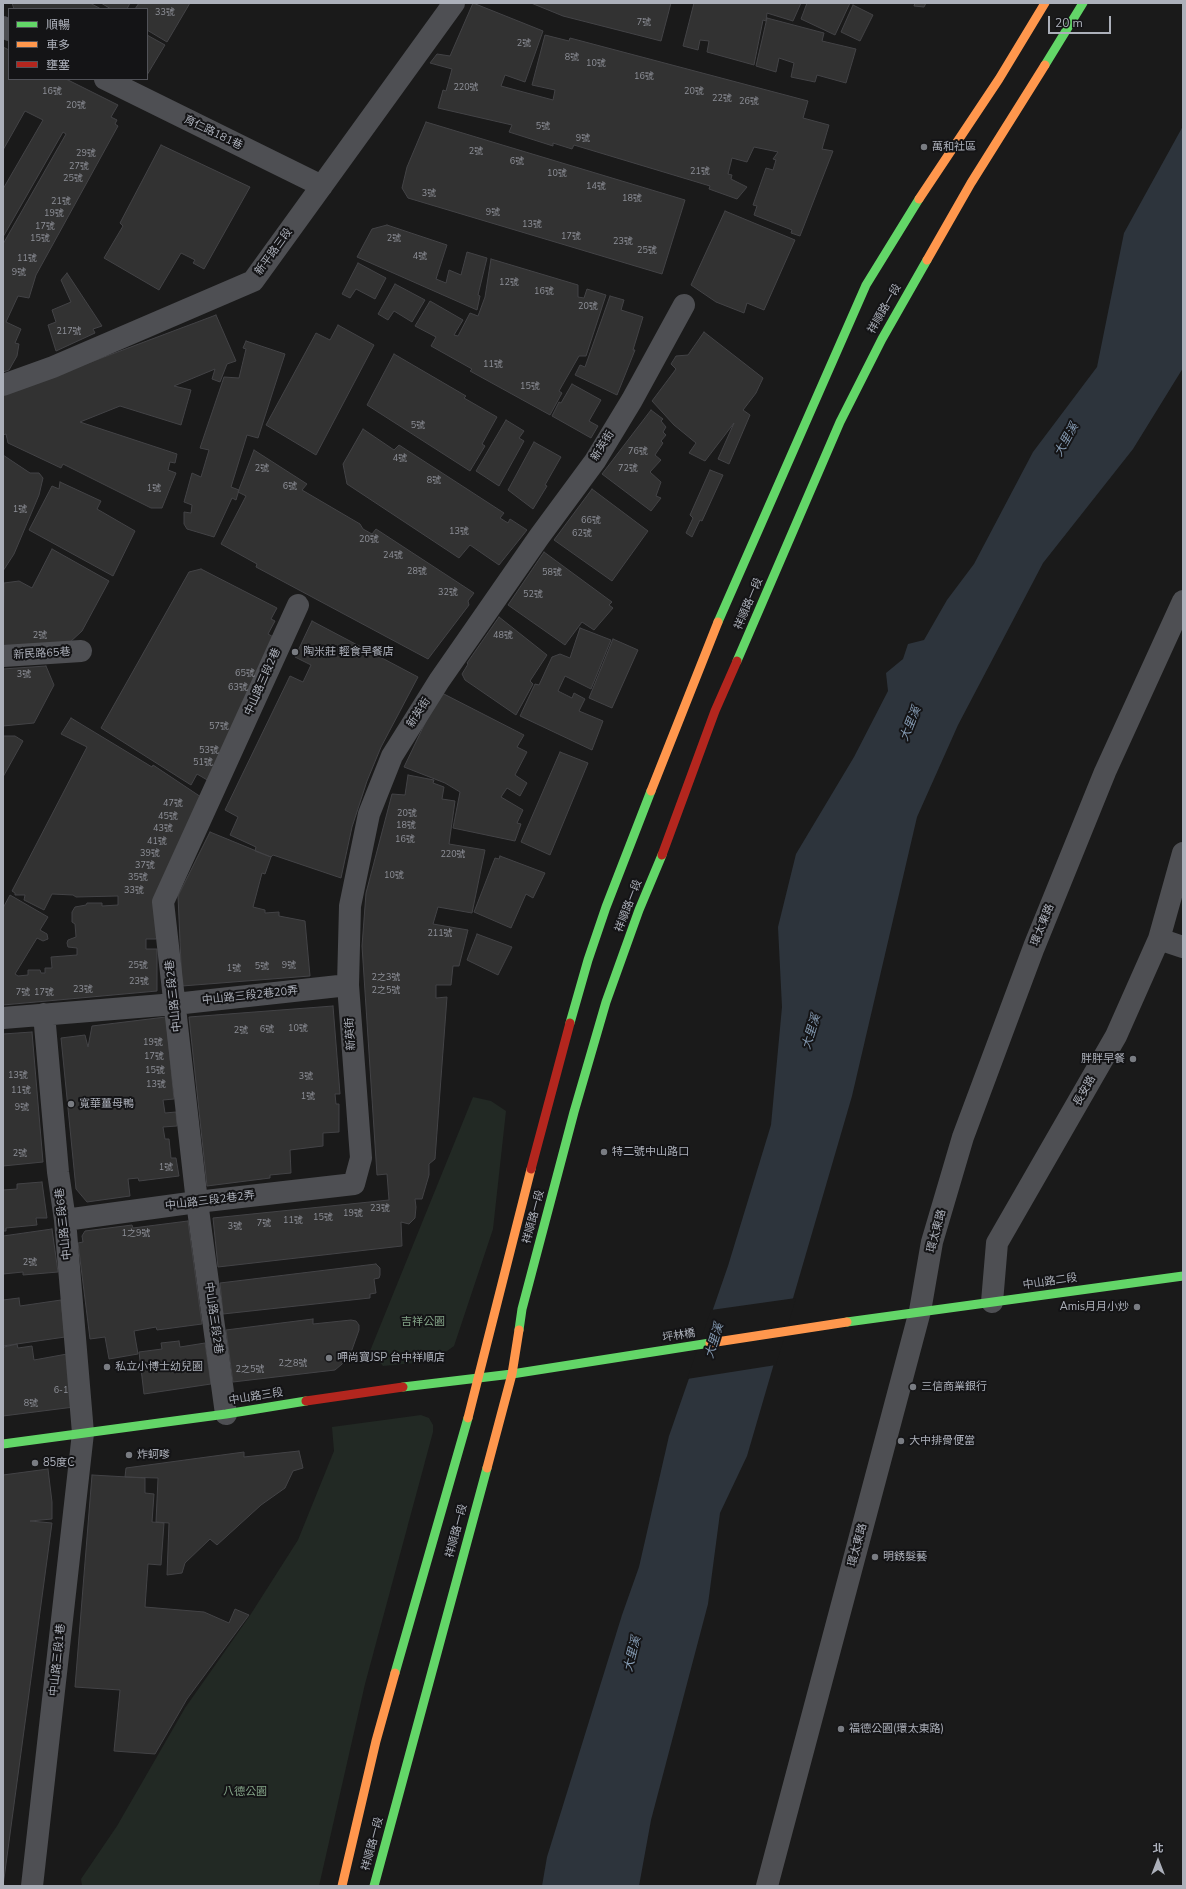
<!DOCTYPE html>
<html>
<head>
<meta charset="utf-8">
<style>
  body { margin:0 }
  #map { position:relative; width:1186px; height:1889px; overflow:hidden; background:#1a1a1a; font-family:"Nunito Sans","Noto Sans TC",sans-serif }
  canvas { display:block }
  .frame { position:absolute; inset:0; border:4px solid #acb0ba; pointer-events:none }
  .legend { position:absolute; left:8px; top:8px; width:140px; height:72px; box-sizing:border-box; background:#141416; border:1px solid #515258; margin:0; padding:5px 7px; list-style:none; font-size:12px; color:#acb0ba }
  .legend li { display:flex; align-items:center; gap:8px; height:20px }
  .legend b { width:20px; border:1px solid #515258 }
  .north { position:absolute; left:1138px; top:1841px; width:40px; height:40px; -webkit-text-stroke:3px #141416; paint-order:stroke; rotate:0deg; font-size:11px; font-weight:700; line-height:16px; text-align:center; color:#acb0ba }
  .north::after { content:''; display:block; margin:auto; width:14px; height:18px; background:#acb0ba; clip-path:polygon(50% 0,100% 100%,50% 72%,0 100%) }
  .scale { position:absolute; left:1048px; top:16px; width:63px; height:18px; box-sizing:border-box; border:2px solid #acb0ba; border-top:0; padding-left:5px; font-size:12px; line-height:14px; white-space:nowrap; color:#acb0ba; -webkit-text-stroke:3px #141416; paint-order:stroke }
</style>
</head>
<body>
<div id="map">
<canvas width="1186" height="1889"></canvas>
<div class="frame"></div>
<ul class="legend">
<li><b style="height:5px;background:#63d668"></b>順暢</li>
<li><b style="height:5px;background:#ff974d"></b>車多</li>
<li><b style="height:5px;background:#b3261e"></b>壅塞</li>
</ul>
<div class="north">北</div>
<div class="scale">20 m</div>
</div>
<script>
const g = document.querySelector('canvas').getContext('2d');
g.lineJoin = 'round';
function fill(path, color) { g.fillStyle = color; g.fill(path, 'evenodd'); }
const poly = rows => new Path2D(rows.map(r => 'M' + r).join(''));
function trace(path, color, width, dash) { g.strokeStyle = color; g.lineWidth = width; g.lineCap = dash ? 'butt' : 'round'; g.setLineDash(dash || []); g.stroke(path); }
function drawText(font, color, halo, rows, align = 'center') {
  g.font = font + ' "Nunito Sans","Noto Sans TC",sans-serif'; g.lineWidth = 4; g.setLineDash([]); g.textBaseline = 'middle'; g.strokeStyle = halo; g.fillStyle = color; for (const [text, x, y, turn = 0] of rows) {
    g.save(); g.translate(x, y); g.rotate((+turn || 0) * Math.PI / 180); g.textAlign = isNaN(turn) ? turn : align; if (halo) g.strokeText(text, 0, 0); g.fillText(text, 0, 0); g.restore();
  }
}
fill(poly([
  [473,1097,491,1101,506,1111,493,1229,454,1346,433,1361,383,1366,370,1351],
  [421,1415,429,1418,433,1425,433,1432,365,1684,319,1886,82,1886,81,1879,117,1826,185,1708,249,1617,298,1540,334,1451,332,1427]
]), '#222924');
fill(poly([
  [1183,126,1183,368,1133,449,1043,563,958,725,917,817,852,1096,747,1456,720,1513,708,1604,651,1820,639,1886,542,1886,547,1857,622,1615,639,1567,669,1436,728,1266,771,1125,782,1007,778,927,796,854,854,757,888,691,886,673,903,659,908,644,924,640,947,600,974,564,1033,452,1097,367,1124,233]
]), '#2d343c');
fill(poly([
  [796,1298,776,1365,687,1379,711,1310]
]), '#1a1a1a');
const building = poly([
  [12,3,90,3,101,9,14,9,12,3],
  [101,3,130,3,127,9,111,9,101,3],
  [139,3,190,3,167,42,147,30,147,9,135,9,139,3],
  [473,3,543,31,525,82,505,75,501,86,553,100,555,90,532,85,545,35,569,41,570,38,808,101,803,118,829,125,822,149,833,151,800,236,791,233,792,230,754,215,757,206,753,205,766,168,773,170,776,160,773,159,778,152,754,147,747,162,732,158,728,174,732,175,731,179,747,187,737,199,709,189,710,186,574,145,572,149,553,143,553,146,509,132,512,125,438,108,443,90,446,91,452,69,430,63,437,54,450,56,473,3],
  [531,3,671,3,661,41,563,16,531,3],
  [694,3,801,3,793,21,767,13,766,21,763,20,754,65,707,52,709,41,700,40,698,50,683,46,694,3],
  [807,3,850,3,835,35,801,19,807,3],
  [915,3,926,3,924,7,914,6,915,3],
  [853,5,873,15,860,41,841,32,853,5],
  [767,18,824,33,822,41,856,49,846,83,817,75,815,82,791,77,794,63,779,58,776,72,756,66,767,18],
  [147,35,165,45,147,75,147,35],
  [3,47,9,50,9,79,66,79,118,105,111,117,117,120,115,124,118,126,36,275,29,298,18,296,6,322,21,329,15,343,19,344,17,356,9,370,3,372,3,244,66,134,63,132,3,237,3,189,43,120,25,111,3,150,3,47],
  [426,122,685,200,662,274,408,198,402,188,407,167,426,122],
  [161,145,250,187,204,269,193,263,195,260,181,253,159,290,104,258,123,226,120,223,161,145],
  [725,211,795,240,764,310,747,303,744,313,716,302,691,285,725,211],
  [387,225,447,245,436,279,446,283,449,270,461,275,467,252,487,258,478,295,480,296,477,310,357,257,372,229,387,225],
  [491,259,578,285,578,297,584,298,587,289,606,295,586,356,579,356,559,391,562,393,550,415,470,371,472,369,431,346,436,337,415,326,430,301,463,320,454,335,458,336,470,313,478,316,485,297,491,259],
  [358,263,386,278,375,299,356,289,350,298,342,294,358,263],
  [67,273,102,326,93,329,95,333,56,351,48,325,56,322,52,310,71,302,61,280,67,273],
  [395,284,425,300,412,322,394,311,388,320,378,314,395,284],
  [610,296,624,300,621,310,643,317,633,350,635,350,617,395,575,375,580,365,585,367,610,296],
  [216,315,236,361,227,364,220,382,212,379,215,369,174,386,191,390,181,425,120,406,80,422,177,454,175,463,170,462,168,470,176,473,162,508,151,508,63,464,61,468,8,443,6,434,3,435,3,395,216,315],
  [338,325,374,345,316,455,266,425,316,333,330,340,338,325],
  [704,332,763,378,756,393,743,410,750,415,729,464,718,459,734,423,705,461,689,453,696,443,674,425,652,401,676,369,671,364,676,356,688,355,704,332],
  [246,341,285,354,258,438,247,435,231,487,239,490,236,500,232,498,214,537,187,529,184,524,184,512,191,513,192,505,184,502,192,473,201,477,209,450,200,448,224,377,239,378,246,349,243,348,246,341],
  [394,354,466,396,464,398,497,417,482,444,485,446,470,471,367,405,394,354],
  [572,384,601,400,589,421,598,426,591,438,552,416,559,402,561,403,572,384],
  [651,410,663,419,661,421,666,427,663,432,666,435,661,441,663,443,655,455,661,460,650,472,661,482,656,496,661,498,651,511,602,474,651,410],
  [506,420,524,431,519,438,524,441,499,486,476,471,506,420],
  [363,429,394,450,399,445,504,513,500,518,508,523,510,519,527,530,499,565,470,545,459,558,347,484,343,464,363,429],
  [534,442,561,457,545,485,547,486,533,509,508,490,534,442],
  [254,450,307,484,302,490,360,524,363,529,372,534,376,529,474,593,468,601,469,605,428,659,256,567,257,564,221,544,246,496,238,492,254,450],
  [3,455,30,473,39,473,43,478,39,495,14,554,3,571,3,455],
  [710,470,723,475,702,521,700,520,692,537,686,533,693,518,690,515,710,470],
  [60,482,101,501,97,509,135,531,113,576,29,530,52,486,59,489,60,482],
  [592,489,648,531,612,581,554,540,592,489],
  [52,549,109,581,82,631,69,643,3,646,4,583,19,581,32,588,52,549],
  [544,552,612,602,609,605,613,608,594,630,582,622,565,645,508,605,544,552],
  [201,569,277,608,271,619,275,621,268,634,277,639,209,781,197,774,191,785,101,728,189,572,201,569],
  [499,617,547,655,530,681,533,684,516,715,465,680,462,674,468,664,467,663,499,617],
  [312,621,418,677,381,747,367,781,352,827,341,878,273,855,271,857,255,851,256,847,230,835,238,817,225,810,290,676,303,682,311,665,295,657,312,621],
  [580,628,611,640,591,689,565,676,558,691,572,698,574,693,585,699,579,711,603,721,592,750,520,716,535,684,539,685,552,657,560,654,570,658,580,628],
  [613,639,638,650,612,708,589,698,613,639],
  [46,666,54,685,34,723,3,726,3,669,46,666],
  [440,692,524,735,517,747,527,752,515,775,527,783,520,796,507,788,501,797,523,810,517,823,521,824,515,841,453,828,460,792,445,783,404,767,440,692],
  [71,718,152,767,153,765,201,797,156,939,146,939,146,949,157,949,157,991,3,1005,3,908,10,895,48,917,40,930,47,934,48,939,43,941,37,938,15,974,18,976,28,975,28,970,40,970,41,973,45,973,45,968,52,968,51,957,77,955,77,948,68,947,67,943,68,940,76,937,75,924,72,922,72,912,75,907,86,905,87,903,102,903,102,906,118,905,118,896,76,897,73,895,52,894,44,910,24,900,25,895,15,895,15,893,12,891,87,747,61,734,71,718],
  [3,736,15,736,23,741,3,777,3,736],
  [560,752,588,763,550,855,521,842,560,752],
  [408,775,434,780,433,783,444,787,442,799,455,801,449,844,485,850,472,913,438,907,433,924,468,930,459,966,453,966,451,985,436,985,436,998,447,997,435,1159,429,1164,429,1175,422,1199,415,1199,416,1207,415,1218,409,1224,401,1222,402,1246,218,1267,213,1218,389,1200,387,1174,377,1175,362,946,366,893,392,794,405,795,408,775],
  [210,832,271,857,265,874,262,873,253,907,265,910,265,913,279,912,279,916,305,921,310,976,182,986,178,896,210,832],
  [500,856,545,873,533,898,526,894,511,928,474,912,495,858,499,859,500,856],
  [477,934,512,947,498,975,467,960,477,934],
  [333,1006,340,1094,335,1094,336,1104,339,1104,339,1132,323,1133,323,1146,290,1150,291,1173,270,1175,270,1178,207,1186,189,1017,333,1006],
  [166,1017,174,1099,163,1100,165,1113,176,1112,177,1126,163,1127,165,1139,169,1139,171,1158,176,1158,179,1176,139,1181,138,1178,128,1179,130,1196,87,1202,76,1189,61,1038,85,1035,88,1047,92,1026,166,1017],
  [32,1032,43,1162,3,1166,3,1034,32,1032],
  [42,1182,47,1218,36,1218,37,1225,6,1228,6,1231,3,1231,3,1190,17,1189,17,1184,42,1182],
  [188,1221,202,1324,157,1330,156,1327,134,1331,138,1354,109,1359,105,1337,90,1339,78,1243,83,1242,82,1236,85,1231,132,1225,133,1228,188,1221],
  [52,1229,58,1272,23,1275,23,1272,3,1274,3,1236,52,1229],
  [376,1264,380,1268,380,1275,379,1278,374,1279,376,1293,370,1294,370,1298,223,1314,220,1283,376,1264],
  [19,1298,20,1306,61,1300,65,1337,3,1346,3,1300,19,1298],
  [313,1319,313,1324,351,1320,356,1321,359,1325,359,1330,349,1358,335,1370,233,1382,226,1330,313,1319],
  [179,1341,180,1347,205,1343,211,1384,144,1394,139,1352,162,1349,161,1343,179,1341],
  [17,1344,18,1348,32,1346,34,1360,67,1354,74,1407,3,1416,3,1350,4,1347,17,1344],
  [299,1451,303,1468,293,1471,285,1488,261,1505,217,1545,210,1539,185,1563,182,1573,167,1575,169,1523,156,1522,158,1478,125,1477,126,1468,244,1452,244,1457,299,1451],
  [48,1469,52,1502,52,1519,30,1521,52,1523,3,1886,3,1475,48,1469],
  [92,1475,145,1478,145,1493,154,1494,152,1522,164,1523,161,1565,148,1564,145,1607,204,1612,229,1623,235,1609,249,1615,187,1699,155,1754,114,1751,120,1690,75,1687,92,1475]
]);
fill(building, '#323232');
trace(building, '#434346', 1);
trace(poly([
  [3,27,9,30],
  [105,79,322,186],
  [3,385,53,367,253,281,454,3],
  [3,656,81,651],
  [1159,939,1183,947],
  [3,1018,175,1004,348,985],
  [65,1220,197,1202,354,1184,361,1158,348,985,350,906,369,814,392,756,439,681,539,537,595,461,632,400,684,305],
  [992,1302,997,1243,1116,1036,1159,939,1183,853],
  [226,1414,197,1202,163,902,298,605],
  [32,1886,83,1433,65,1220,58,1172,44,1014],
  [767,1886,920,1311,932,1242,963,1137,1034,947,1105,772,1183,601]
]), '#4e4f53', 22);
trace(poly([
  [1045,65,1083,3],
  [718,622,866,285,919,199],
  [737,661,840,422,882,339,927,260],
  [570,1023,588,960,606,907,651,791],
  [847,1322,1183,1276],
  [519,1330,522,1309,574,1112,606,1002,639,910,662,855],
  [403,1387,512,1374,710,1343],
  [3,1444,226,1414,306,1401],
  [395,1673,468,1418],
  [374,1886,487,1468]
]), '#63d668', 9);
trace(poly([
  [919,199,999,79,1045,3],
  [927,260,971,183,1045,65],
  [651,791,718,622],
  [710,1343,847,1322],
  [468,1418,531,1169],
  [487,1468,512,1374,519,1330],
  [342,1886,376,1741,395,1673]
]), '#ff974d', 9);
trace(poly([
  [662,855,715,711,737,661],
  [531,1169,570,1023],
  [306,1401,403,1387]
]), '#b3261e', 9);
for (const [x, y, r, color] of [
  [924,147,4,"#797c82"],
  [295,652,4,"#797c82"],
  [1133,1059,4,"#797c82"],
  [71,1104,4,"#797c82"],
  [604,1152,4,"#797c82"],
  [1137,1307,4,"#797c82"],
  [329,1358,4,"#797c82"],
  [107,1367,4,"#797c82"],
  [913,1387,4,"#797c82"],
  [901,1441,4,"#797c82"],
  [129,1455,4,"#797c82"],
  [35,1463,4,"#797c82"],
  [875,1557,4,"#797c82"],
  [841,1729,4,"#797c82"]
]) { const dot = new Path2D(); dot.arc(x, y, r, 0, 2 * Math.PI); g.fillStyle = color; g.fill(dot); trace(dot, '#141416', 1.5); }
drawText('9px', '#8e9098', null, [
  ["33號",165,13],
  ["7號",644,23],
  ["2號",524,44],
  ["8號",572,58],
  ["10號",596,64],
  ["16號",644,77],
  ["220號",466,88],
  ["16號",52,92],
  ["20號",694,92],
  ["22號",722,99],
  ["26號",749,102],
  ["20號",76,106],
  ["5號",543,127],
  ["9號",583,139],
  ["2號",476,152],
  ["29號",86,154],
  ["6號",517,162],
  ["27號",79,167],
  ["21號",700,172],
  ["10號",557,174],
  ["25號",73,179],
  ["14號",596,187],
  ["3號",429,194],
  ["18號",632,199],
  ["21號",61,202],
  ["9號",493,213],
  ["19號",54,214],
  ["13號",532,225],
  ["17號",45,227],
  ["17號",571,237],
  ["15號",40,239],
  ["2號",394,239],
  ["23號",623,242],
  ["25號",647,251],
  ["4號",420,257],
  ["11號",27,259],
  ["9號",19,273],
  ["12號",509,283],
  ["16號",544,292],
  ["20號",588,307],
  ["217號",69,332],
  ["11號",493,365],
  ["15號",530,387],
  ["5號",418,426],
  ["76號",638,452],
  ["4號",400,459],
  ["2號",262,469],
  ["72號",628,469],
  ["8號",434,481],
  ["6號",290,487],
  ["1號",154,489],
  ["1號",20,510],
  ["66號",591,521],
  ["13號",459,532],
  ["62號",582,534],
  ["20號",369,540],
  ["24號",393,556],
  ["28號",417,572],
  ["58號",552,573],
  ["32號",448,593],
  ["52號",533,595],
  ["2號",40,636],
  ["48號",503,636],
  ["65號",245,674],
  ["3號",24,675],
  ["63號",238,688],
  ["57號",219,727],
  ["53號",209,751],
  ["51號",203,763],
  ["47號",173,804],
  ["20號",407,814],
  ["45號",168,817],
  ["18號",406,826],
  ["43號",163,829],
  ["16號",405,840],
  ["41號",157,842],
  ["39號",150,854],
  ["220號",453,855],
  ["37號",145,866],
  ["10號",394,876],
  ["35號",138,878],
  ["33號",134,891],
  ["211號",440,934],
  ["25號",138,966],
  ["9號",289,966],
  ["5號",262,967],
  ["1號",234,969],
  ["2之3號",386,978],
  ["23號",139,982],
  ["23號",83,990],
  ["2之5號",386,991],
  ["7號",23,993],
  ["17號",44,993],
  ["10號",298,1029],
  ["6號",267,1030],
  ["2號",241,1031],
  ["19號",153,1043],
  ["17號",154,1057],
  ["15號",155,1071],
  ["13號",18,1076],
  ["3號",306,1077],
  ["13號",156,1085],
  ["11號",21,1091],
  ["1號",308,1097],
  ["9號",22,1108],
  ["2號",20,1154],
  ["1號",166,1168],
  ["23號",380,1209],
  ["19號",353,1214],
  ["15號",323,1218],
  ["11號",293,1221],
  ["7號",264,1224],
  ["3號",235,1227],
  ["1之9號",136,1234],
  ["2號",30,1263],
  ["2之8號",293,1364],
  ["2之5號",250,1370],
  ["6-1",61,1391],
  ["8號",31,1404]
]);
drawText('11px', '#acb0ba', '#141416', [
  ["育仁路181巷",213,133,26],
  ["新平路三段",274,252,-54],
  ["祥順路一段",885,309,-60],
  ["新英街",603,446,-58],
  ["祥順路一段",749,604,-67],
  ["新民路65巷",42,654,-3],
  ["中山路三段2巷",263,682,-66],
  ["新英街",419,713,-57],
  ["祥順路一段",629,906,-69],
  ["環太東路",1043,925,-68],
  ["中山路三段2巷",174,996,-96],
  ["中山路三段2巷20弄",250,996,-6],
  ["新英街",351,1034,-94],
  ["長安路",1085,1091,-61],
  ["中山路三段2巷2弄",210,1201,-7],
  ["祥順路一段",534,1217,-75],
  ["中山路三段6巷",64,1224,-96],
  ["環太東路",937,1231,-75],
  ["中山路二段",1050,1282,-8],
  ["中山路三段2巷",213,1318,82],
  ["坪林橋",679,1336,-9],
  ["中山路三段",256,1397,-9],
  ["祥順路一段",457,1531,-75],
  ["環太東路",858,1545,-75],
  ["中山路三段1巷",58,1660,-84],
  ["祥順路一段",373,1844,-75]
]);
drawText('11px', '#acb0ba', '#141416', [
  ["萬和社區",932,147],
  ["陶米莊 輕食早餐店",303,652],
  ["胖胖早餐",1125,1059,"right"],
  ["寬華薑母鴨",79,1104],
  ["特二號中山路口",612,1152],
  ["Amis月月小炒",1129,1307,"right"],
  ["呷尚寶JSP 台中祥順店",337,1358],
  ["私立小博士幼兒園",115,1367],
  ["三信商業銀行",921,1387],
  ["大中排骨便當",909,1441],
  ["炸蚵嗲",137,1455],
  ["85度C",43,1463],
  ["明銹髮藝",883,1557],
  ["福德公園(環太東路)",849,1729]
], 'left');
drawText('11px', '#84a488', '#141416', [
  ["吉祥公園",423,1322],
  ["八德公園",245,1792]
]);
drawText('italic 12px', '#859bb3', '#141416', [
  ["大里溪",1067,440,-61],
  ["大里溪",911,724,-68],
  ["大里溪",812,1032,-73],
  ["大里溪",715,1341,-73],
  ["大里溪",633,1654,-76]
]);
</script>
</body>
</html>
